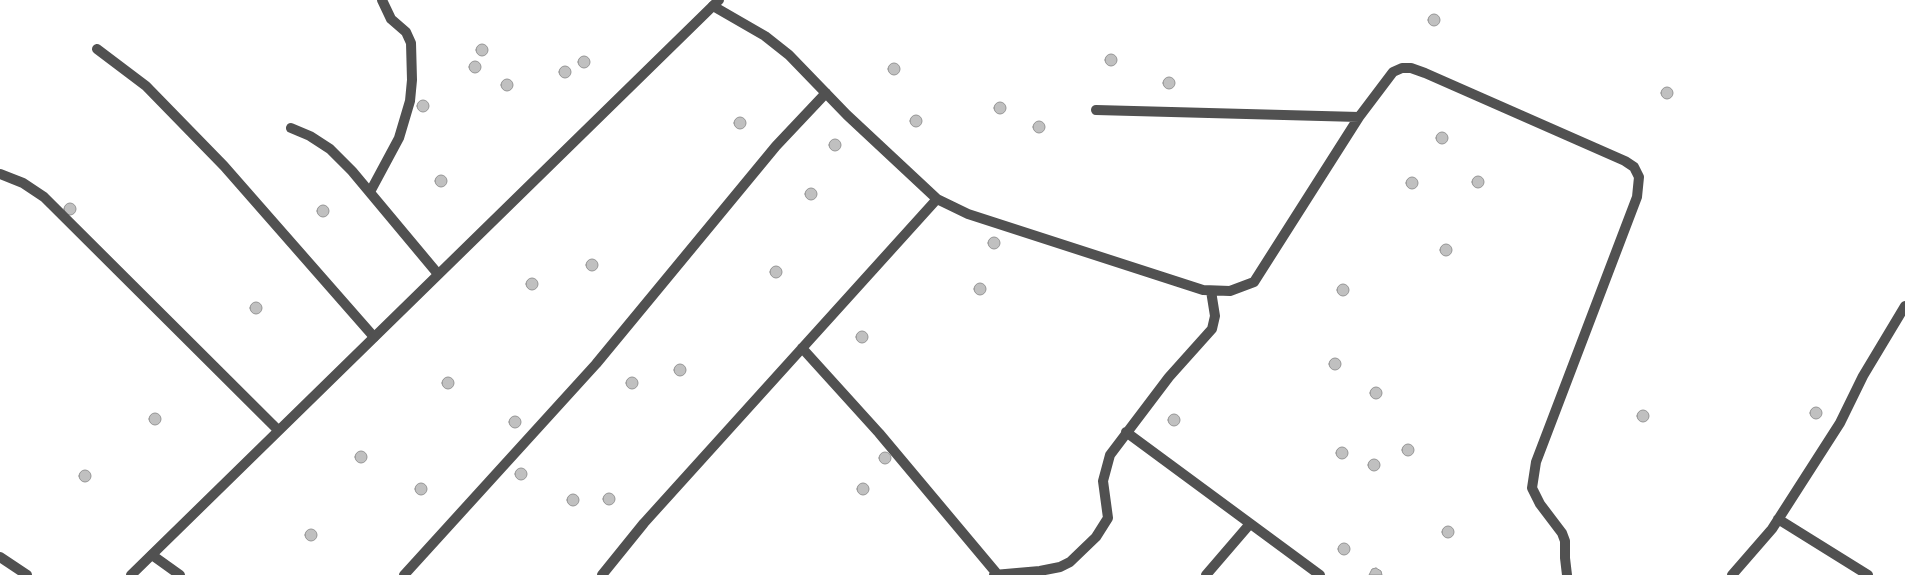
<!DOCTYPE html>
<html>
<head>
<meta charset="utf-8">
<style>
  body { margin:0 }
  canvas { display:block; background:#fff }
</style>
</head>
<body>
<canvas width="1905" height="575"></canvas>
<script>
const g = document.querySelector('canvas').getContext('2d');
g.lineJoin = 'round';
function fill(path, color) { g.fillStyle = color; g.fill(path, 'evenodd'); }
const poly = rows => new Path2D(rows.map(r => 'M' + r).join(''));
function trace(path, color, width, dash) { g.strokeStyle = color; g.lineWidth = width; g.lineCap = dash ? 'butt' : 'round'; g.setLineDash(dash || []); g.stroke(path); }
const building = poly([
  '1428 20a6 6 0 1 1 12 0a6 6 0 1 1-12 0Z',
  '476 50a6 6 0 1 1 12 0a6 6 0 1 1-12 0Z',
  '1105 60a6 6 0 1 1 12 0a6 6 0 1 1-12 0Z',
  '578 62a6 6 0 1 1 12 0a6 6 0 1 1-12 0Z',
  '469 67a6 6 0 1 1 12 0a6 6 0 1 1-12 0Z',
  '888 69a6 6 0 1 1 12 0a6 6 0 1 1-12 0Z',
  '559 72a6 6 0 1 1 12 0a6 6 0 1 1-12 0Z',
  '1163 83a6 6 0 1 1 12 0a6 6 0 1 1-12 0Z',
  '501 85a6 6 0 1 1 12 0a6 6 0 1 1-12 0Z',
  '1661 93a6 6 0 1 1 12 0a6 6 0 1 1-12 0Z',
  '417 106a6 6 0 1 1 12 0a6 6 0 1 1-12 0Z',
  '994 108a6 6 0 1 1 12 0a6 6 0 1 1-12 0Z',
  '910 121a6 6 0 1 1 12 0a6 6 0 1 1-12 0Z',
  '734 123a6 6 0 1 1 12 0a6 6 0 1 1-12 0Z',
  '1033 127a6 6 0 1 1 12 0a6 6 0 1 1-12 0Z',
  '1436 138a6 6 0 1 1 12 0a6 6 0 1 1-12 0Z',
  '829 145a6 6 0 1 1 12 0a6 6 0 1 1-12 0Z',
  '435 181a6 6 0 1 1 12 0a6 6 0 1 1-12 0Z',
  '1472 182a6 6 0 1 1 12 0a6 6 0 1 1-12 0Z',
  '1406 183a6 6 0 1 1 12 0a6 6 0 1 1-12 0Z',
  '805 194a6 6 0 1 1 12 0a6 6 0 1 1-12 0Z',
  '64 209a6 6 0 1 1 12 0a6 6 0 1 1-12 0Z',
  '317 211a6 6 0 1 1 12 0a6 6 0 1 1-12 0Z',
  '988 243a6 6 0 1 1 12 0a6 6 0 1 1-12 0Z',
  '1440 250a6 6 0 1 1 12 0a6 6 0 1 1-12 0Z',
  '586 265a6 6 0 1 1 12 0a6 6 0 1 1-12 0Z',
  '770 272a6 6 0 1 1 12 0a6 6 0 1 1-12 0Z',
  '526 284a6 6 0 1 1 12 0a6 6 0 1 1-12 0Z',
  '974 289a6 6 0 1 1 12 0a6 6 0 1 1-12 0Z',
  '1337 290a6 6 0 1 1 12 0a6 6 0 1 1-12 0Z',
  '250 308a6 6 0 1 1 12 0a6 6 0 1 1-12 0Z',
  '856 337a6 6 0 1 1 12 0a6 6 0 1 1-12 0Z',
  '1329 364a6 6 0 1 1 12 0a6 6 0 1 1-12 0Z',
  '674 370a6 6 0 1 1 12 0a6 6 0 1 1-12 0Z',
  '626 383a6 6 0 1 1 12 0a6 6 0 1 1-12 0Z',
  '442 383a6 6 0 1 1 12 0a6 6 0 1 1-12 0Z',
  '1370 393a6 6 0 1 1 12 0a6 6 0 1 1-12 0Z',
  '1810 413a6 6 0 1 1 12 0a6 6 0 1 1-12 0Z',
  '1637 416a6 6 0 1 1 12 0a6 6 0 1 1-12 0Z',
  '149 419a6 6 0 1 1 12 0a6 6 0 1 1-12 0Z',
  '1168 420a6 6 0 1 1 12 0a6 6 0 1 1-12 0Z',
  '509 422a6 6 0 1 1 12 0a6 6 0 1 1-12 0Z',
  '1402 450a6 6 0 1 1 12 0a6 6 0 1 1-12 0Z',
  '1336 453a6 6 0 1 1 12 0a6 6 0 1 1-12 0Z',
  '355 457a6 6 0 1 1 12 0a6 6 0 1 1-12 0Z',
  '879 458a6 6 0 1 1 12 0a6 6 0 1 1-12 0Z',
  '1368 465a6 6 0 1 1 12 0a6 6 0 1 1-12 0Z',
  '515 474a6 6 0 1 1 12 0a6 6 0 1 1-12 0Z',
  '79 476a6 6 0 1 1 12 0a6 6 0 1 1-12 0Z',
  '857 489a6 6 0 1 1 12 0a6 6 0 1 1-12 0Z',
  '415 489a6 6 0 1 1 12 0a6 6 0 1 1-12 0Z',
  '603 499a6 6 0 1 1 12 0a6 6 0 1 1-12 0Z',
  '567 500a6 6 0 1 1 12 0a6 6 0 1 1-12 0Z',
  '1442 532a6 6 0 1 1 12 0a6 6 0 1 1-12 0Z',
  '305 535a6 6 0 1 1 12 0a6 6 0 1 1-12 0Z',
  '1338 549a6 6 0 1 1 12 0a6 6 0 1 1-12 0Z',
  [1376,568,1381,571,1382,575,1369,575,1372,569,1376,568]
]);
fill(building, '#c0c0c0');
trace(building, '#959595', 1);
trace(poly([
  [713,6,765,36,789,55,847,115,937,199,968,214,1203,290,1230,291,1254,282,1359,117,1393,72,1402,68,1411,68,1425,73,1625,161,1634,167,1639,177,1637,197,1536,462,1532,488,1540,504,1562,533,1565,541,1565,558,1567,575],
  [97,49,146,86,224,166,374,337],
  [1096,110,1359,117],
  [291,128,310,136,330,149,352,171,438,274],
  [0,174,23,183,44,197,278,430],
  [370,192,399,138,410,101,412,80,411,43,406,32,391,19,382,0],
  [802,348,879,433,998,575],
  [1126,432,1320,575],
  [1778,519,1868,575],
  [152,555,180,575],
  [0,557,27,575],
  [404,575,596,364,776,146,826,93],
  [602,575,644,523,937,199],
  [994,575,1040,571,1060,567,1070,562,1096,537,1108,518,1103,481,1110,455,1169,377,1212,329,1215,316,1211,291],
  [1206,575,1249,525],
  [1732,575,1772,529,1840,423,1863,376,1905,306]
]), '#515151', 10);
trace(poly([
  [131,575,719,0]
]), '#515151', 10);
</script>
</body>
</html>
